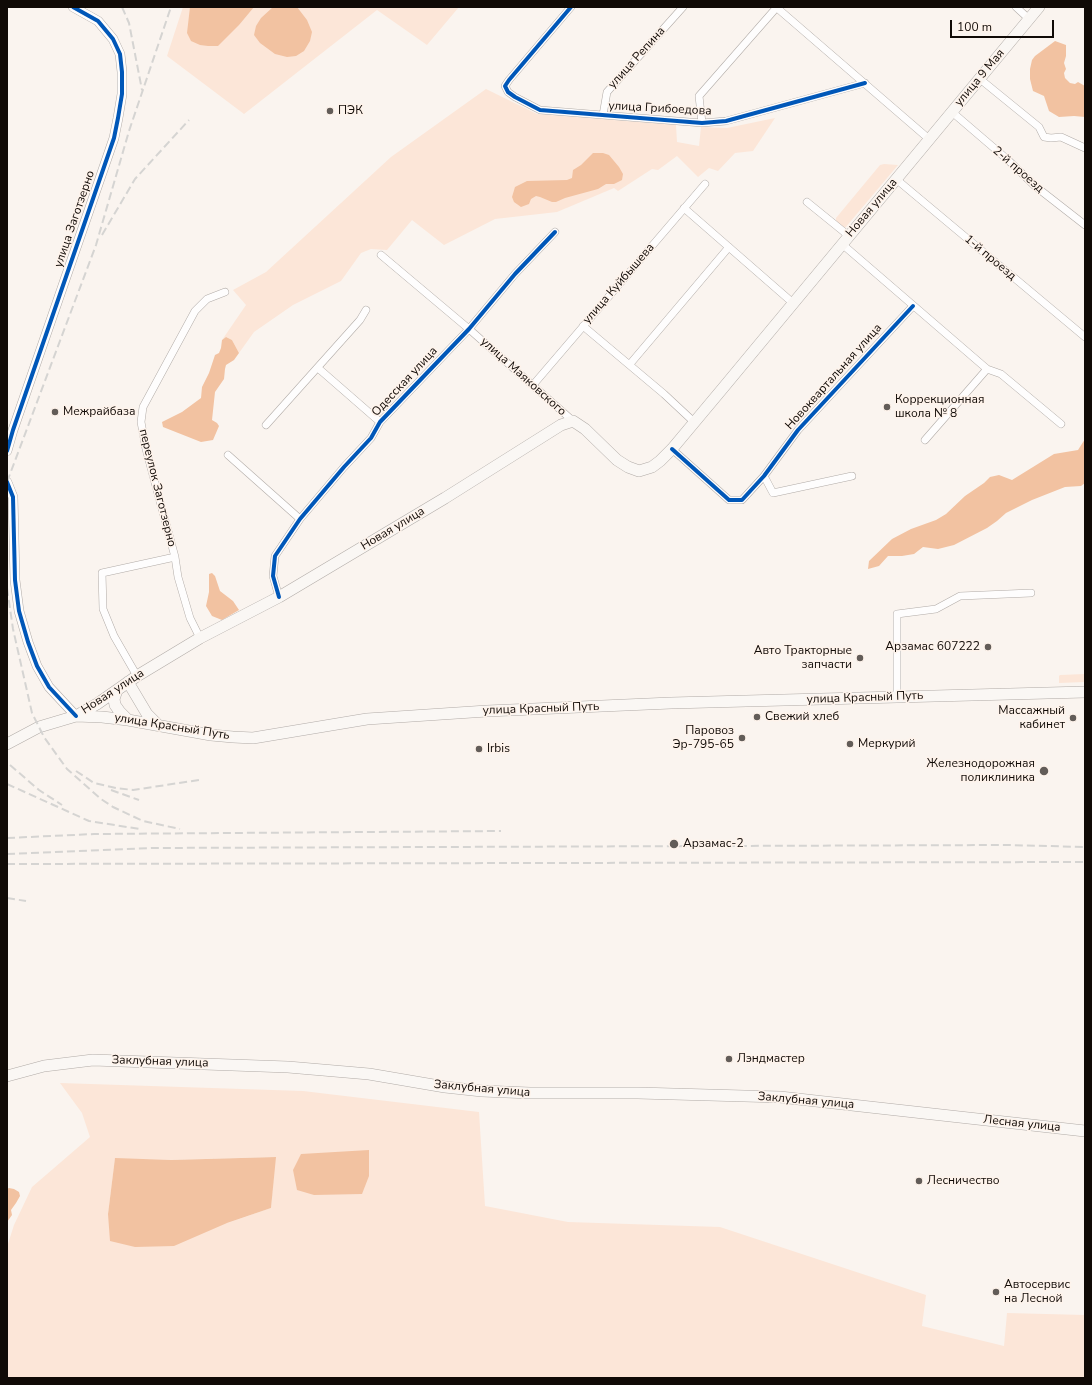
<!DOCTYPE html>
<html>
<head>
<meta charset="utf-8">
<style>
  body { margin:0 }
  #map { position:relative; width:1092px; height:1385px; overflow:hidden; background:#faf4ef; font-family:"Nunito Sans",sans-serif }
  canvas { display:block }
  .frame { position:absolute; inset:0; border:8px solid #100a06; pointer-events:none }
  .scale { position:absolute; left:950px; top:20px; width:104px; height:18px; box-sizing:border-box; border:2px solid #100a06; border-top:0; padding-left:5px; font-size:12px; line-height:14px; white-space:nowrap; color:#100a06; -webkit-text-stroke:3px #fef3eb; paint-order:stroke }
</style>
</head>
<body>
<div id="map">
<canvas width="1092" height="1385"></canvas>
<div class="frame"></div>
<div class="scale">100 m</div>
</div>
<script>
const g = document.querySelector('canvas').getContext('2d');
g.lineJoin = 'round';
function fill(path, color) { g.fillStyle = color; g.fill(path, 'evenodd'); }
const poly = rows => new Path2D(rows.map(r => 'M' + r).join(''));
function trace(path, color, width, dash) { g.strokeStyle = color; g.lineWidth = width; g.lineCap = dash ? 'butt' : 'round'; g.setLineDash(dash || []); g.stroke(path); }
function drawText(font, color, halo, rows, align = 'center') {
  g.font = font + ' "Nunito Sans",sans-serif'; g.lineWidth = 3; g.setLineDash([]); g.textBaseline = 'middle'; g.strokeStyle = halo; g.fillStyle = color; for (const [text, x, y, turn = 0] of rows) {
    g.save(); g.translate(x, y); g.rotate((+turn || 0) * Math.PI / 180); g.textAlign = isNaN(turn) ? turn : align; if (halo) g.strokeText(text, 0, 0); g.fillText(text, 0, 0); g.restore();
  }
}
fill(poly([
  [183,7,459,7,427,45,377,10,244,114,167,56],
  [486,89,537,114,676,125,677,142,699,146,701,127,727,128,775,118,753,151,735,153,718,171,709,168,698,177,677,156,658,170,652,169,618,191,614,188,557,212,495,219,444,245,412,220,387,250,371,249,361,253,341,281,293,305,254,332,239,353,232,340,226,337,222,340,246,305,233,290,266,272,391,157],
  [884,164,898,165,845,228,839,224,836,221,836,218,880,165],
  [1085,674,1085,682,1059,683,1059,676,1060,675],
  [60,1083,303,1091,479,1112,485,1206,568,1222,720,1227,926,1295,922,1326,1004,1346,1007,1313,1085,1315,1085,1378,7,1378,7,1247,14,1225,32,1187,90,1137,82,1113],
  [275,1157,271,1208,227,1223,108,1214,115,1159,171,1160]
]), '#fce6d8');
fill(poly([
  [190,7,254,7,239,25,218,46,208,46,200,45,191,41,187,33],
  [273,7,297,7,307,20,312,32,310,41,304,51,296,56,287,57,275,54,260,43,254,35,256,26,261,18],
  [1055,41,1066,45,1066,56,1064,63,1066,69,1064,73,1065,78,1070,83,1075,84,1078,82,1085,86,1085,117,1074,116,1059,117,1049,111,1044,96,1033,91,1030,79,1030,69,1032,60,1035,56],
  [593,153,603,153,609,155,619,167,623,174,622,180,614,184,606,184,598,189,565,198,556,202,552,202,540,197,536,196,531,199,529,204,521,207,514,202,512,197,515,187,527,181,567,180,572,178,573,170,581,165],
  [226,337,232,340,239,353,234,360,226,365,225,369,224,379,215,392,212,420,217,423,219,426,213,440,201,442,163,427,162,422,182,412,201,398,202,387,209,373,215,355,219,353,221,348,222,340],
  [1085,439,1085,483,1081,486,1065,487,1032,500,1006,513,997,521,987,528,954,545,938,549,923,547,914,554,902,556,888,556,879,566,868,569,869,561,892,539,911,529,936,520,946,514,965,496,984,483,990,477,999,475,1012,480,1054,454,1078,450],
  [212,573,215,576,220,591,233,601,239,610,222,620,212,616,206,606,209,592,209,574],
  [369,1150,369,1176,362,1194,314,1195,297,1190,293,1170,301,1154],
  [276,1157,271,1208,227,1223,174,1246,135,1247,110,1241,108,1214,115,1158,171,1160],
  [9,1188,14,1189,19,1192,20,1196,16,1203,11,1210,12,1215,7,1222,7,1189]
]), '#f2c2a1');
const minor = poly([
  [571,7,509,80,505,86,508,92,515,97,540,110,702,123,726,121,865,83],
  [776,7,929,139],
  [1016,7,1029,19],
  [980,79,1039,127,1044,137,1051,138,1061,137,1085,148],
  [952,112,1008,160,1035,186,1085,225],
  [603,115,607,92,683,7],
  [702,123,699,96,777,7],
  [896,179,1085,337],
  [807,202,849,236],
  [684,208,793,303],
  [842,244,987,369,925,440],
  [381,255,469,329,573,421],
  [583,326,664,394,694,422],
  [630,364,729,247],
  [318,368,380,422],
  [987,369,1001,374,1061,424],
  [533,385,705,184],
  [266,425,360,320,366,310],
  [672,449,729,500,742,500,764,476,798,430,913,306],
  [228,455,300,519],
  [764,476,773,493,852,476],
  [279,597,273,576,275,556,300,519,344,467,371,438,380,422,469,329,515,274,555,232],
  [200,638,190,618,178,577,175,557,146,449,141,422,143,407,195,311,207,299,225,292],
  [137,676,114,636,103,609,102,573,175,557],
  [897,697,897,614,936,609,960,596,1031,593]
]);
const tertiary = poly([
  [7,451,13,430,114,138,118,118,122,94,122,72,120,54,113,39,98,21,73,7],
  [7,482,13,497,15,580,19,611,28,642,37,666,49,687,76,716]
]);
const secondary = poly([
  [128,682,147,714,158,725],
  [117,690,114,699,115,705,120,712,128,720],
  [76,716,97,704,137,676,200,638,279,597,445,498,561,425,573,421,585,429,617,460,628,467,639,471,652,467,660,461,672,449,723,388,1039,7],
  [7,744,39,727,76,716,102,717,128,720,211,735,233,737,253,738,367,719,487,711,671,703,1085,692],
  [7,1076,44,1066,93,1060,288,1067,369,1074,445,1087,482,1091,530,1093,638,1093,780,1097,1085,1131]
]);
trace(minor, '#b1aba7', 8);
trace(tertiary, '#b1aba7', 10);
trace(secondary, '#b1aba7', 12);
trace(minor, '#fefdfd', 7);
trace(tertiary, '#fefdfd', 9);
trace(secondary, '#faf7f4', 11);
trace(poly([
  [122,7,129,23,142,90],
  [102,235,135,179,189,120],
  [7,482,96,245,129,131,171,7],
  [7,588,13,629,32,713,44,737,67,769,101,799,113,807,143,821,180,829],
  [10,765,39,790,62,805],
  [76,771,94,783,116,788,133,790,199,780],
  [7,784,89,821,140,829],
  [111,790,139,800],
  [7,838,94,834,501,831],
  [7,854,151,848,1007,845,1085,847],
  [7,864,1085,862],
  [7,898,26,901]
]), '#d5d4d2', 2, [8, 4]);
trace(poly([
  [571,7,509,80,505,86,508,92,515,97,540,110,702,123,726,121,865,83],
  [672,449,729,500,742,500,764,476,798,430,913,306],
  [7,451,13,430,114,138,118,118,122,94,122,72,120,54,113,39,98,21,73,7],
  [7,482,13,497,15,580,19,611,28,642,37,666,49,687,76,716],
  [279,597,273,576,275,556,300,519,344,467,371,438,380,422,469,329,515,274,555,232]
]), '#0057b8', 4);
for (const [x, y, r, color] of [
  [330,111,4,"#625c58"],
  [887,407,4,"#625c58"],
  [55,412,4,"#625c58"],
  [988,647,4,"#625c58"],
  [860,658,4,"#625c58"],
  [757,717,4,"#625c58"],
  [1073,718,4,"#625c58"],
  [742,738,4,"#625c58"],
  [850,744,4,"#625c58"],
  [479,749,4,"#625c58"],
  [1044,771,5,"#625c58"],
  [674,844,5,"#625c58"],
  [729,1059,4,"#625c58"],
  [919,1181,4,"#625c58"],
  [996,1292,4,"#625c58"]
]) { const dot = new Path2D(); dot.arc(x, y, r, 0, 2 * Math.PI); g.fillStyle = color; g.fill(dot); trace(dot, '#fef3eb', 1.5); }
drawText('12px', '#100a06', '#fef3eb', [
  ["улица Репина",637,58,-48],
  ["улица 9 Мая",980,78,-50],
  ["улица Грибоедова",660,109,3],
  ["2-й проезд",1018,170,41],
  ["Новая улица",872,208,-50],
  ["улица Заготзерно",75,219,-71],
  ["1-й проезд",990,258,40],
  ["улица Куйбышева",619,284,-49],
  ["улица Маяковского",523,377,42],
  ["Новоквартальная улица",834,377,-48],
  ["Одесская улица",405,382,-47],
  ["переулок Заготзерно",157,488,76],
  ["Новая улица",393,529,-31],
  ["Новая улица",113,692,-33],
  ["улица Красный Путь",865,698,-2],
  ["улица Красный Путь",541,709,-2],
  ["улица Красный Путь",172,727,9],
  ["Заклубная улица",160,1062,2],
  ["Заклубная улица",482,1089,5],
  ["Заклубная улица",806,1101,5],
  ["Лесная улица",1022,1124,6]
]);
drawText('12px', '#100a06', '#fef3eb', [
  ["ПЭК",338,111],
  ["Коррекционная",895,400],
  ["школа № 8",895,414],
  ["Межрайбаза",63,412],
  ["Арзамас 607222",980,647,"right"],
  ["Авто Тракторные",852,651,"right"],
  ["запчасти",852,665,"right"],
  ["Массажный",1065,711,"right"],
  ["кабинет",1065,725,"right"],
  ["Свежий хлеб",765,717],
  ["Паровоз",734,731,"right"],
  ["Эр-795-65",734,745,"right"],
  ["Меркурий",858,744],
  ["Irbis",487,749],
  ["Железнодорожная",1035,764,"right"],
  ["поликлиника",1035,778,"right"],
  ["Арзамас-2",683,844],
  ["Лэндмастер",737,1059],
  ["Лесничество",927,1181],
  ["Автосервис",1004,1285],
  ["на Лесной",1004,1299]
], 'left');
</script>
</body>
</html>
